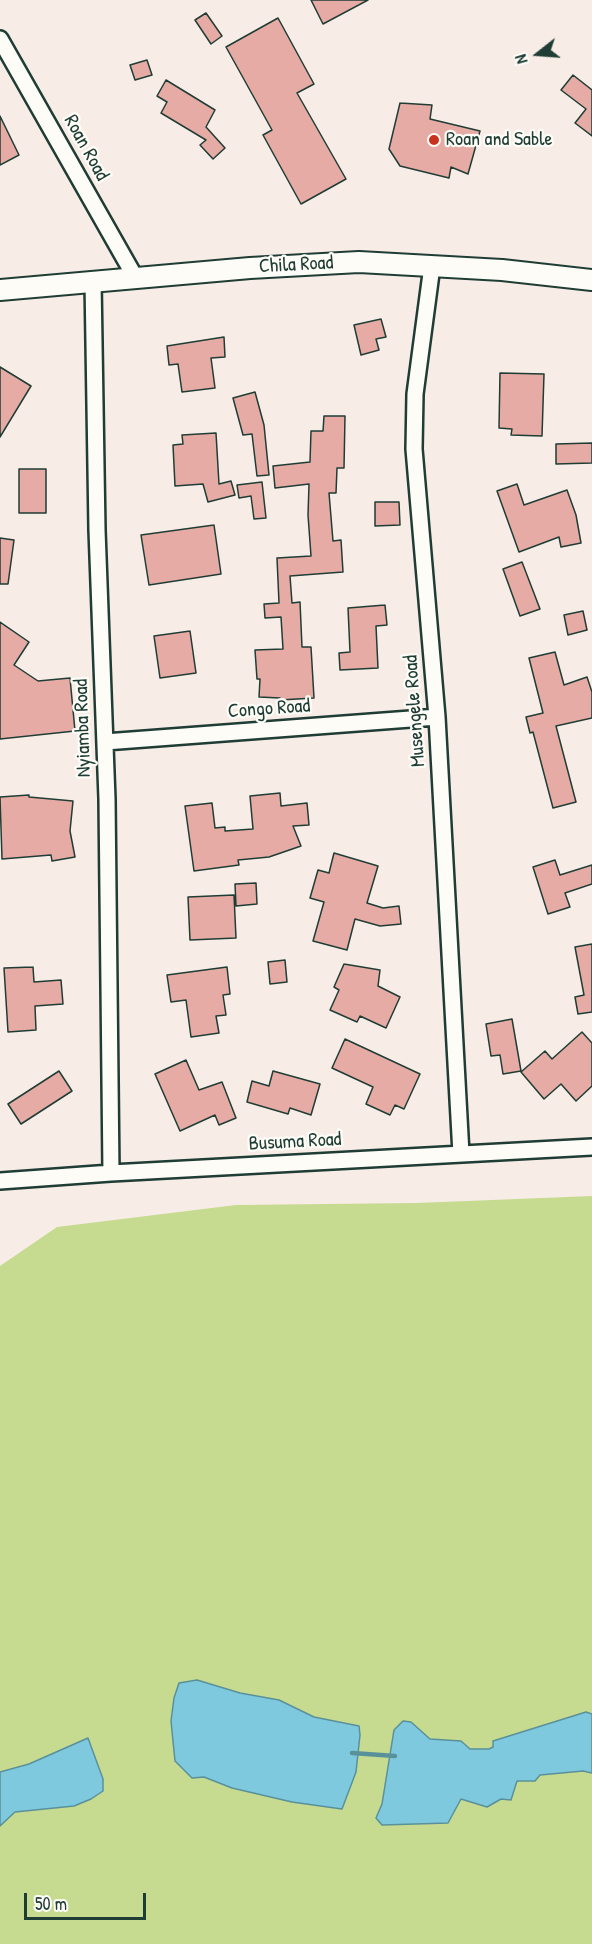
<!DOCTYPE html>
<html>
<head>
<meta charset="utf-8">
<style>
  body { margin:0 }
  #map { position:relative; width:592px; height:1944px; overflow:hidden; background:#f8ece7; font-family:"Patrick Hand",sans-serif }
  canvas { display:block }
  .north { position:absolute; left:508px; top:24px; width:60px; height:60px; -webkit-text-stroke:4px #fdfcf7; paint-order:stroke; rotate:253deg; font-size:16px; font-weight:700; line-height:24px; text-align:center; color:#1f3d34 }
  .north::after { content:''; display:block; margin:auto; width:21px; height:27px; background:#1f3d34; clip-path:polygon(50% 0,100% 100%,50% 72%,0 100%) }
  .scale { position:absolute; left:24px; top:1893px; width:122px; height:27px; box-sizing:border-box; border:3px solid #1f3d34; border-top:0; padding-left:8px; font-size:18px; line-height:21px; white-space:nowrap; color:#1f3d34; -webkit-text-stroke:4px #fdfcf7; paint-order:stroke }
</style>
</head>
<body>
<div id="map">
<canvas width="592" height="1944"></canvas>
<div class="north">N</div>
<div class="scale">50 m</div>
</div>
<script>
const g = document.querySelector('canvas').getContext('2d');
g.lineJoin = 'round';
function fill(path, color) { g.fillStyle = color; g.fill(path, 'evenodd'); }
const poly = rows => new Path2D(rows.map(r => 'M' + r).join(''));
function trace(path, color, width, dash) { g.strokeStyle = color; g.lineWidth = width; g.lineCap = dash ? 'butt' : 'round'; g.setLineDash(dash || []); g.stroke(path); }
function drawText(font, color, halo, rows, align = 'center') {
  g.font = font + ' "Patrick Hand",sans-serif'; g.lineWidth = 4.5; g.setLineDash([]); g.textBaseline = 'middle'; g.strokeStyle = halo; g.fillStyle = color; for (const [text, x, y, turn = 0] of rows) {
    g.save(); g.translate(x, y); g.rotate((+turn || 0) * Math.PI / 180); g.textAlign = isNaN(turn) ? turn : align; if (halo) g.strokeText(text, 0, 0); g.fillText(text, 0, 0); g.restore();
  }
}
fill(poly([
  [592,1196,592,1944,0,1944,0,1266,57,1227,236,1205,417,1203]
]), '#c6da90');
const water = poly([
  [197,1680,240,1693,279,1700,314,1717,359,1726,360,1735,356,1772,342,1809,292,1802,232,1788,204,1777,192,1778,175,1761,171,1721,174,1698,179,1683,197,1680],
  [586,1712,592,1714,592,1773,583,1771,540,1775,535,1781,517,1781,511,1800,501,1799,487,1807,461,1799,448,1823,382,1825,376,1818,382,1804,394,1730,403,1721,411,1722,430,1739,461,1741,470,1749,489,1749,493,1747,493,1741,586,1712],
  [88,1738,103,1779,103,1791,91,1799,74,1806,15,1812,0,1826,0,1772,29,1764,88,1738]
]);
fill(water, '#7fc9df');
trace(water, '#59919b', 1.5);
trace(poly([
  [352,1753,395,1756]
]), '#59919b', 4.5);
const building = poly([
  [311,0,368,0,323,24,311,0],
  [206,13,222,36,211,44,195,20,206,13],
  [278,18,314,84,297,93,346,179,301,204,263,135,272,130,226,47,278,18],
  [147,60,152,75,135,80,130,65,147,60],
  [573,75,592,90,592,136,575,123,586,109,561,90,573,75],
  [166,80,215,110,206,127,225,148,213,159,200,145,206,140,161,113,167,102,157,96,166,80],
  [400,103,432,105,430,119,480,131,468,174,451,167,449,178,400,166,389,149,400,103],
  [0,116,19,155,0,165,0,116],
  [381,319,386,337,376,339,379,350,361,355,354,325,381,319],
  [224,337,225,357,211,358,215,388,182,392,178,364,169,365,167,346,224,337],
  [0,367,31,386,0,437,0,367],
  [500,373,544,374,542,436,511,435,512,429,499,428,500,373],
  [255,392,264,425,269,475,257,476,252,434,243,435,233,398,255,392],
  [324,416,345,416,344,468,337,468,336,493,329,493,333,541,341,540,343,572,290,576,292,603,300,602,302,647,311,647,314,698,280,700,280,698,259,697,260,679,257,679,255,650,283,649,281,617,265,618,264,604,279,603,277,558,311,556,308,515,309,484,275,488,273,466,310,462,311,431,323,431,324,416],
  [216,433,219,484,231,481,235,495,208,502,203,484,175,486,173,445,183,444,182,435,216,433],
  [592,443,592,463,556,464,556,444,592,443],
  [19,469,46,469,46,513,19,513,19,469],
  [262,482,266,518,254,519,251,496,239,498,237,485,262,482],
  [517,484,524,505,567,490,576,515,581,543,561,547,559,537,519,552,497,491,517,484],
  [375,502,399,502,400,525,375,526,375,502],
  [214,525,221,574,149,585,141,535,214,525],
  [0,538,14,540,8,584,0,584,0,538],
  [522,562,540,609,520,616,503,569,522,562],
  [385,605,387,625,376,626,378,668,340,670,339,653,350,652,348,608,385,605],
  [583,611,587,630,568,635,564,615,583,611],
  [0,622,29,642,14,665,38,681,70,678,75,731,0,739,0,622],
  [190,631,196,673,160,678,154,636,190,631],
  [555,652,564,685,587,677,592,692,592,718,556,726,576,802,553,808,533,732,530,733,526,717,543,713,529,658,555,652],
  [280,793,281,806,307,803,309,825,293,826,301,846,269,857,238,860,239,865,194,871,185,806,212,803,215,828,225,827,225,831,253,829,250,796,280,793],
  [29,795,29,797,73,801,70,831,75,857,52,861,51,855,2,859,0,797,29,795],
  [334,853,378,866,367,903,383,908,399,906,401,924,380,926,355,919,347,950,313,941,324,902,310,898,318,870,329,873,334,853],
  [555,860,560,875,592,865,592,884,565,893,570,907,548,914,533,867,555,860],
  [256,883,257,904,236,906,235,884,256,883],
  [234,895,236,938,190,940,188,897,234,895],
  [592,944,592,1012,578,1014,575,997,584,995,575,947,592,944],
  [285,960,287,982,270,984,268,962,285,960],
  [344,964,380,970,378,986,400,997,386,1028,360,1016,357,1022,330,1010,339,990,334,987,344,964],
  [33,967,34,982,61,980,63,1004,35,1006,36,1030,8,1032,4,968,33,967],
  [227,967,230,994,223,995,226,1015,216,1016,219,1033,191,1037,186,1000,171,1002,167,975,227,967],
  [512,1019,521,1071,503,1074,500,1055,491,1056,486,1024,512,1019],
  [582,1032,592,1043,592,1086,576,1101,561,1084,544,1099,521,1072,545,1051,552,1059,582,1032],
  [345,1039,420,1074,404,1109,395,1105,390,1115,366,1104,373,1087,332,1068,345,1039],
  [186,1060,199,1090,222,1082,236,1118,219,1125,215,1115,180,1131,155,1074,186,1060],
  [59,1071,72,1091,21,1124,8,1104,59,1071],
  [273,1071,320,1084,311,1115,290,1108,288,1114,247,1102,252,1081,269,1086,273,1071]
]);
fill(building, '#e6aba5');
trace(building, '#1f3d34', 1.5);
const minor = poly([
  [0,39,135,277],
  [432,266,415,394,414,449,437,717,461,1154],
  [93,281,97,530,107,799,111,1173],
  [105,742,437,717],
  [0,1181,111,1173,592,1147]
]);
const tertiary = poly([
  [0,290,250,268,359,262,502,270,592,280]
]);
trace(minor, '#1f3d34', 20);
trace(tertiary, '#1f3d34', 24);
trace(minor, '#fdfcf7', 15);
trace(tertiary, '#fdfcf7', 20);
for (const [x, y, r, color] of [
  [434,140,6,"#c8321e"]
]) { const dot = new Path2D(); dot.arc(x, y, r, 0, 2 * Math.PI); g.fillStyle = color; g.fill(dot); trace(dot, '#fdfcf7', 2); }
drawText('20px', '#1f3d34', '#fdfcf7', [
  ["Roan and Sable",446,140]
], 'left');
drawText('20px', '#1f3d34', '#fdfcf7', [
  ["Roan Road",86,148,61],
  ["Chila Road",296,265,-3],
  ["Congo Road",269,709,-4],
  ["Musengele Road",415,711,-94],
  ["Nyiamba Road",83,728,-92],
  ["Busuma Road",295,1142,-3]
]);
</script>
</body>
</html>
